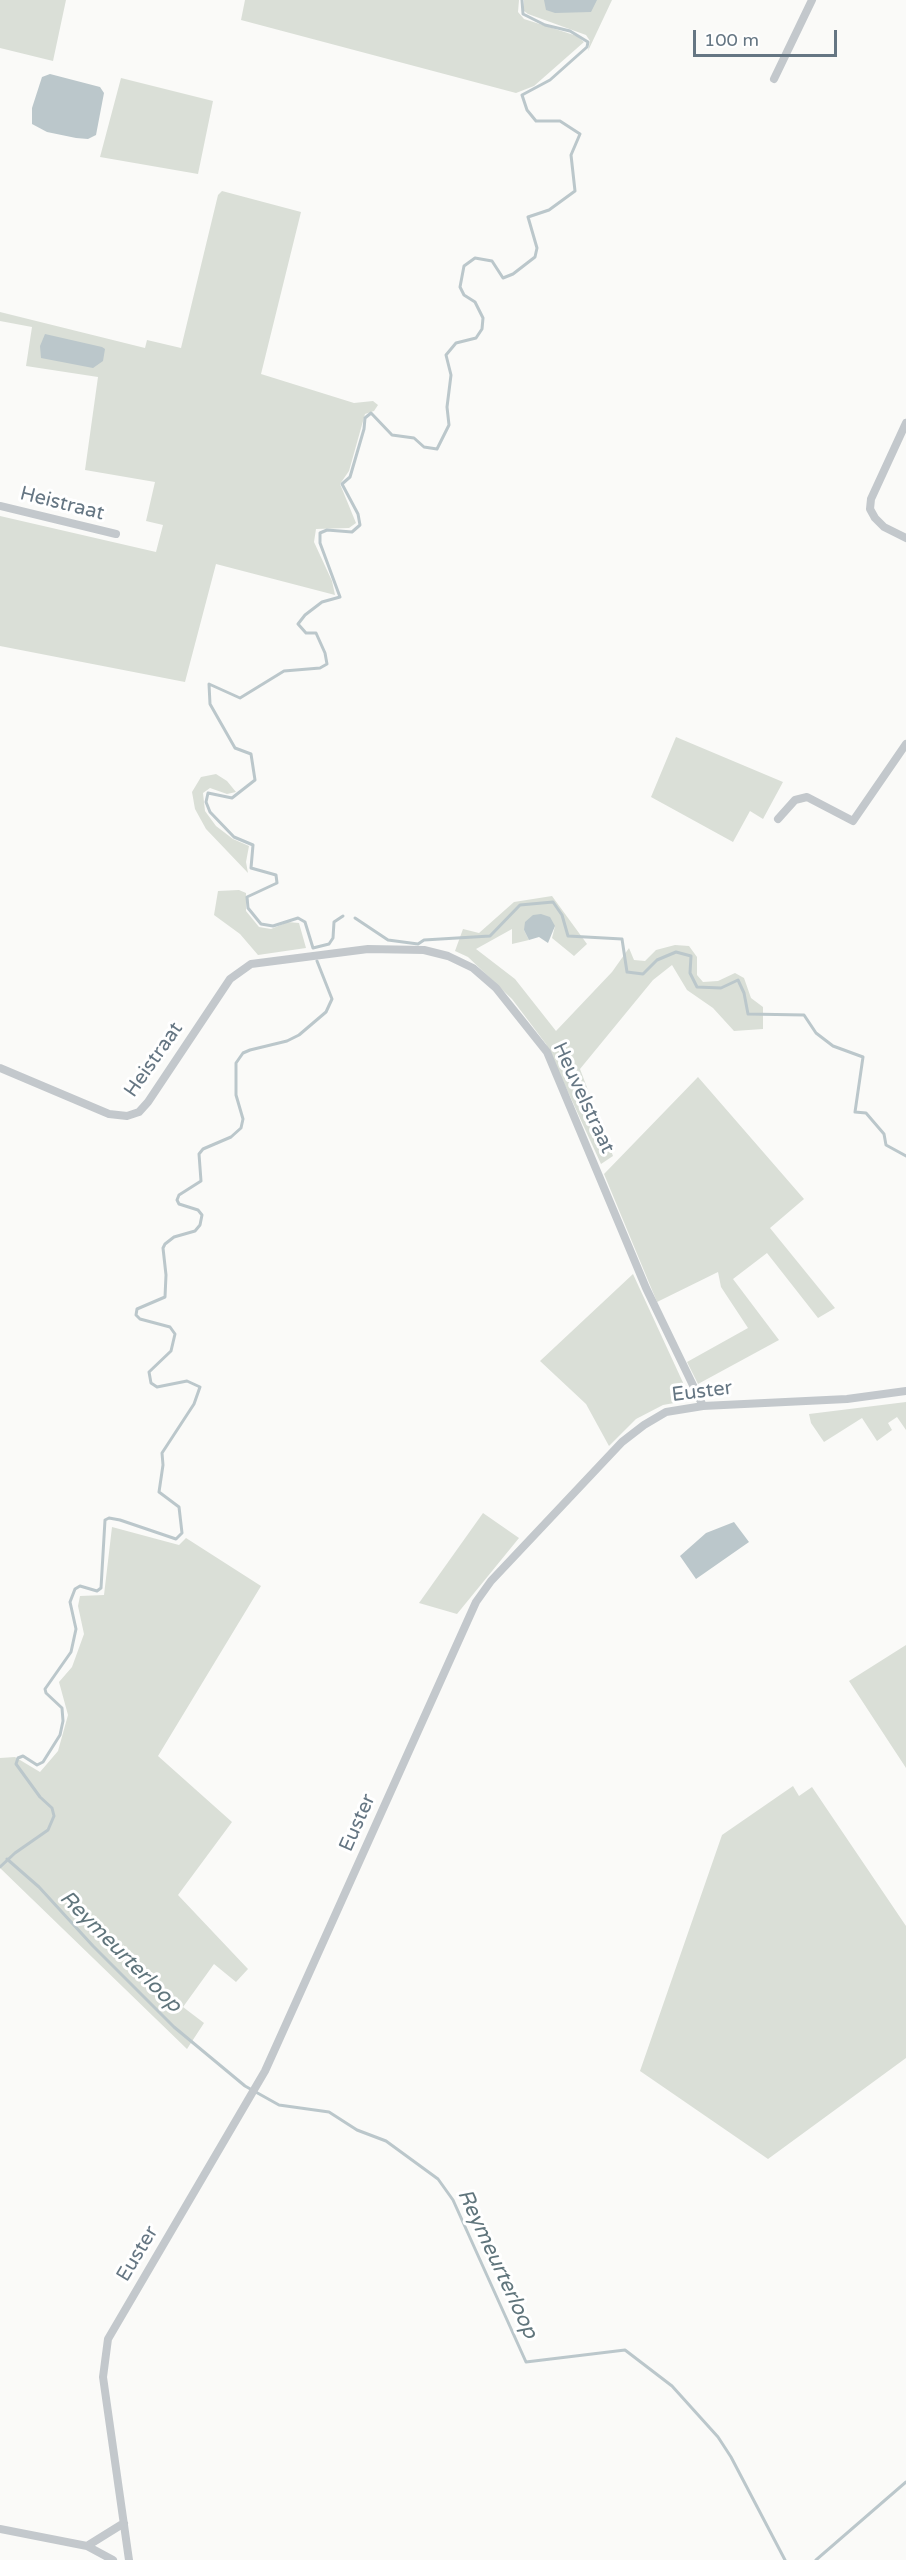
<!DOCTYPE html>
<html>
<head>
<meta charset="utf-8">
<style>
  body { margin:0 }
  #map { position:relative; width:906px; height:2560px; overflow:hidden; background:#fafaf8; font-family:"Varela Round",sans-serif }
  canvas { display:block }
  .scale { position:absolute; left:693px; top:30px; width:144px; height:27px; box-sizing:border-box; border:3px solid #657683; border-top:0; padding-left:8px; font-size:18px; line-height:21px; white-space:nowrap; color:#657683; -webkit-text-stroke:4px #fff; paint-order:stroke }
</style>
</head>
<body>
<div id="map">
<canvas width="906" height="2560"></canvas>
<div class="scale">100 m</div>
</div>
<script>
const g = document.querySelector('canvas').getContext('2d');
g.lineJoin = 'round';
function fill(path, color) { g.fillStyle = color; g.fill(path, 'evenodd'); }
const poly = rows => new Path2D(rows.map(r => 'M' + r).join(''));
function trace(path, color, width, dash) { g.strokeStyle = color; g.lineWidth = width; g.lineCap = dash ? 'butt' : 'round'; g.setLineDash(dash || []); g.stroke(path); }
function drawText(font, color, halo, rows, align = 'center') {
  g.font = font + ' "Varela Round",sans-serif'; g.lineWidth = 6; g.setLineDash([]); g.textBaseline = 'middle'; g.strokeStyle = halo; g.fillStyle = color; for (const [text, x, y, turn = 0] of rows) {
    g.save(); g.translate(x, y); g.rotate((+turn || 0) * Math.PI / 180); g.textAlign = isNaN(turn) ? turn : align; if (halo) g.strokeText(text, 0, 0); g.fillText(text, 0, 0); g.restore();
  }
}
fill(poly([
  [0,0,66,0,53,61,0,48],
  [245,0,519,0,518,12,524,19,577,36,584,42,534,86,516,93,241,20],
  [524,0,612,0,588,51,590,41,586,35,528,14,524,11],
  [121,78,213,101,198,174,100,157],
  [222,191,301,212,261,374,354,403,373,401,378,405,374,411,365,414,349,471,340,484,356,523,349,528,316,529,314,542,332,581,335,595,216,564,185,682,0,646,0,516,156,552,163,525,146,521,155,482,85,470,98,377,26,366,32,327,0,321,0,312,145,348,147,340,181,348,218,195],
  [676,737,783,782,763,819,750,811,733,842,651,797],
  [216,774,227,781,236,792,227,794,210,788,203,793,205,811,216,826,233,839,249,846,246,862,248,873,206,829,195,809,192,792,201,777],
  [239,890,246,893,246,911,259,927,271,929,288,922,299,923,306,948,258,955,240,934,214,915,218,891],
  [552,896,587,944,574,956,552,938,555,926,524,930,529,940,512,944,512,929,476,949,515,979,556,1031,612,972,629,948,634,960,645,961,656,950,675,945,689,946,697,957,697,975,703,982,718,981,735,973,744,978,751,998,763,1007,763,1029,734,1031,713,1008,687,990,672,965,653,980,580,1069,613,1156,601,1164,546,1044,512,999,468,957,455,951,463,929,479,933,514,902],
  [698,1077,804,1199,770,1228,835,1308,818,1318,767,1253,733,1279,779,1340,698,1384,687,1362,748,1328,721,1287,718,1272,657,1302,604,1174],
  [633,1274,691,1400,663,1405,636,1419,609,1446,586,1404,540,1361],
  [906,1402,906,1430,897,1417,888,1423,892,1430,877,1441,862,1418,824,1442,811,1423,809,1414],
  [483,1513,519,1538,457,1614,419,1603],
  [112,1527,179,1545,186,1538,261,1586,158,1756,232,1822,178,1895,248,1969,236,1982,214,1964,183,2007,204,2023,187,2049,0,1868,0,1758,15,1757,40,1772,58,1751,68,1715,59,1682,72,1667,84,1634,78,1606,80,1596,104,1595],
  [906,1645,906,1768,849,1681],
  [793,1786,799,1796,812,1787,906,1926,906,2058,768,2159,640,2071,722,1835]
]), '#dadfd7');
fill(poly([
  [544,0,597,0,591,12,555,13,546,10],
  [50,74,100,87,104,93,96,135,88,139,76,138,47,132,32,124,32,108,42,77],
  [45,334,102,347,105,349,103,361,93,368,41,358,40,346],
  [541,914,550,917,555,926,548,943,539,937,529,940,524,930,525,922,533,915],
  [734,1522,749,1542,696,1579,680,1556,706,1533]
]), '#bbc7cb');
trace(poly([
  [343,916,334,922,333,938,329,944,313,948,305,922,298,918,273,926,261,924,248,908,247,897,277,883,276,875,251,868,253,845,234,837,210,812,206,802,208,793,232,798,255,780,251,754,235,748,210,704,209,684,240,698,284,671,320,668,327,664,325,653,316,633,306,633,298,624,305,615,322,602,340,597,320,543,320,533,327,530,352,532,360,525,358,514,342,484,350,477,364,429,365,418,371,413,392,435,414,438,424,447,437,449,449,425,447,407,451,375,446,355,456,343,476,338,482,329,483,318,475,302,464,295,460,287,464,266,475,258,492,261,503,278,513,274,535,257,537,248,528,217,549,210,575,191,571,155,580,134,560,121,536,121,527,110,522,95,550,80,587,47,588,42,570,31,545,25,523,14,522,0],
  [355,918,388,940,418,944,424,940,490,936,520,905,553,902,562,915,568,936,622,939,627,972,643,974,657,960,676,952,691,956,690,973,697,987,721,988,738,980,744,993,748,1014,804,1015,816,1033,833,1046,863,1057,855,1112,866,1113,884,1134,886,1145,906,1156],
  [7,1859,39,1887,93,1946,174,2027,245,2086,279,2105,329,2112,357,2130,386,2141,438,2179,453,2200,526,2362,625,2350,672,2386,718,2437,731,2457,785,2560],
  [0,1867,15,1853,48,1830,54,1816,52,1808,40,1797,16,1764,18,1758,23,1756,37,1765,43,1762,60,1735,63,1721,62,1708,46,1693,45,1689,71,1652,76,1629,70,1602,75,1589,80,1586,97,1591,101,1588,105,1520,109,1518,120,1520,176,1539,182,1533,179,1507,159,1492,163,1465,162,1453,194,1404,200,1387,187,1381,157,1387,151,1383,149,1372,171,1351,175,1334,170,1327,140,1319,136,1315,137,1309,165,1297,166,1275,163,1248,165,1244,174,1237,195,1231,200,1225,202,1215,198,1210,179,1204,177,1200,179,1195,201,1181,199,1154,203,1149,231,1137,241,1128,243,1119,236,1095,236,1063,243,1053,250,1050,287,1041,299,1035,326,1012,332,999,317,961],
  [816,2560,906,2482]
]), '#bbc7cb', 3);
trace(poly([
  [774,79,812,0],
  [906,423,871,499,870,509,875,518,884,527,906,538],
  [0,506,116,534],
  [778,819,795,800,807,797,853,821,906,744],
  [0,1068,109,1114,127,1116,139,1112,148,1102,230,979,251,964,368,949,424,950,448,956,473,968,496,988,547,1052,646,1288,703,1406],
  [0,2529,87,2546,113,2560],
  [87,2546,124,2523],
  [129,2560,103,2377,108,2339,265,2071,476,1602,491,1581,622,1442,644,1425,666,1412,703,1406,847,1399,906,1391]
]), '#c3c8cc', 8);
drawText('20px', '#657683', '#fff', [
  ["Heistraat",62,504,14],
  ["Heistraat",154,1060,-55],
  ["Heuvelstraat",583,1098,65],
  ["Euster",702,1392,-7],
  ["Euster",358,1823,-66],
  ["Euster",138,2254,-59]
]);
drawText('italic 21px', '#60757c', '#fff', [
  ["Reymeurterloop",120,1952,45],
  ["Reymeurterloop",497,2264,65]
]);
</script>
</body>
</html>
